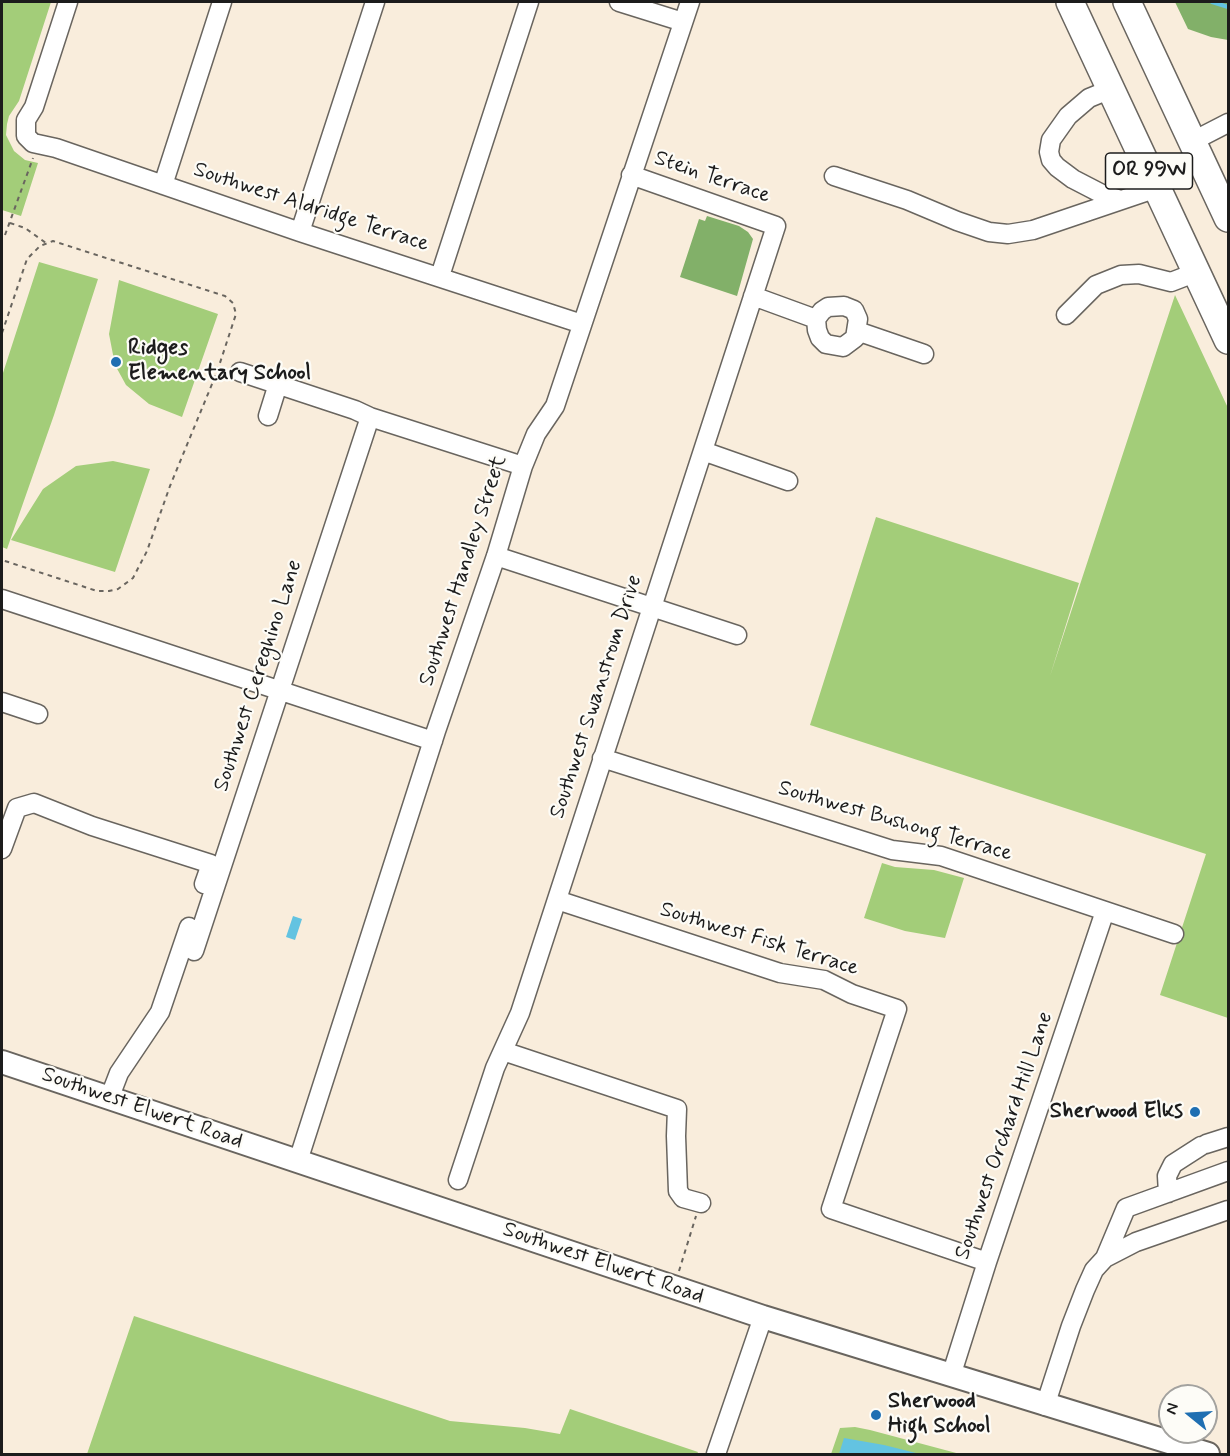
<!DOCTYPE html>
<html>
<head>
<meta charset="utf-8">
<style>
  body { margin:0 }
  #map { position:relative; width:1230px; height:1456px; overflow:hidden; background:#f9eddc; font-family:Mynerve,sans-serif }
  canvas { display:block }
  .frame { position:absolute; inset:0; border:3px solid #1c1c1c; pointer-events:none }
  .north { position:absolute; left:1158px; top:1384px; width:60px; height:60px; box-sizing:border-box; background:#fdfcf7; border:2px solid #a3a29f; border-radius:50%; rotate:288deg; font-size:16px; font-weight:700; line-height:24px; text-align:center; color:#1c1c1c }
  .north::after { content:''; display:block; margin:auto; width:21px; height:27px; background:#1f6fb2; clip-path:polygon(50% 0,100% 100%,50% 72%,0 100%) }
</style>
</head>
<body>
<div id="map">
<canvas width="1230" height="1456"></canvas>
<div class="frame"></div>
<div class="north">N</div>
</div>
<script>
const g = document.querySelector('canvas').getContext('2d');
g.lineJoin = 'round';
function fill(path, color) { g.fillStyle = color; g.fill(path, 'evenodd'); }
const poly = rows => new Path2D(rows.map(r => 'M' + r).join(''));
function trace(path, color, width, dash) { g.strokeStyle = color; g.lineWidth = width; g.lineCap = dash ? 'butt' : 'round'; g.setLineDash(dash || []); g.stroke(path); }
function drawText(font, color, halo, rows, align = 'center') {
  g.font = font + ' Mynerve,sans-serif'; g.lineWidth = 4.5; g.setLineDash([]); g.textBaseline = 'middle'; g.strokeStyle = halo; g.fillStyle = color; for (const [text, x, y, turn = 0] of rows) {
    g.save(); g.translate(x, y); g.rotate((+turn || 0) * Math.PI / 180); g.textAlign = isNaN(turn) ? turn : align; if (halo) g.strokeText(text, 0, 0); g.fillText(text, 0, 0); g.restore();
  }
}
fill(poly([
  [2,2,51,2,19,101,9,116,7,124,6,135,14,151,25,160,38,163,21,216,2,210],
  [39,262,98,279,54,415,7,549,2,547,2,376],
  [119,280,218,314,182,417,149,404,126,385,115,365,109,334],
  [1175,295,1228,408,1228,1018,1160,995,1206,854,810,725,876,517,1079,583,1050,676],
  [113,461,150,469,115,572,11,540,43,489,76,466],
  [882,863,895,867,934,870,964,878,945,938,905,931,864,918],
  [134,1316,450,1421,525,1428,560,1434,570,1409,698,1452,697,1454,87,1454],
  [855,1427,870,1430,960,1454,831,1454,840,1428]
]), '#a3cd79');
fill(poly([
  [1175,2,1228,2,1228,40,1211,37,1188,29],
  [707,216,739,226,748,232,753,239,737,296,680,277,699,219,705,221]
]), '#82b069');
fill(poly([
  [293,916,302,919,295,940,286,937],
  [844,1438,884,1445,920,1454,839,1454]
]), '#63c3e1');
trace(poly([
  [1212,2,1228,7]
]), '#63c3e1', 4);
const minor = poly([
  [68,2,34,107,26,120,26,136,33,143,56,148,300,232,582,324],
  [619,2,683,22],
  [1111,89,1089,98,1068,116,1051,140,1049,152,1051,160,1057,167,1073,179,1102,194,1121,200],
  [1193,141,1228,123],
  [834,176,907,200,957,221,989,232,1008,234,1033,230,1157,188],
  [163,185,222,2],
  [300,232,375,2],
  [440,276,529,2],
  [753,296,816,319],
  [844,306,854,310,858,319,855,338,843,347,826,344,820,338,817,330,816,319,822,311,828,307,844,306],
  [1066,315,1096,285,1121,275,1139,274,1171,282,1197,272],
  [857,331,924,354],
  [240,372,355,410,370,417,523,466],
  [268,416,278,384],
  [703,451,788,481],
  [496,556,737,635],
  [2,599,433,741],
  [2,702,38,714],
  [602,758,892,850,941,856,1174,934],
  [2,849,17,808,34,803,92,826,211,864,204,884],
  [557,900,780,973,824,980,852,994,897,1009,831,1209,987,1262],
  [194,951,370,417],
  [503,1051,677,1109,676,1136,678,1191,683,1198,701,1203],
  [109,1099,119,1073,160,1012,189,927],
  [1206,1144,1228,1137],
  [298,1161,436,731,496,556,523,466,536,434,555,406,690,2],
  [458,1180,495,1068,520,1013,776,226,631,175],
  [1168,1193,1167,1176,1173,1164,1201,1146],
  [1105,1258,1136,1242,1228,1210],
  [951,1376,987,1262,1105,911],
  [1045,1406,1071,1326,1085,1290,1094,1270,1105,1258,1126,1208,1228,1171],
  [716,1454,763,1317]
]);
const major = poly([
  [2,1062,763,1317,1208,1454]
]);
const highway = poly([
  [1070,2,1228,340],
  [1127,2,1228,218]
]);
trace(minor, '#69655f', 21);
trace(major, '#69655f', 26);
trace(highway, '#69655f', 30);
trace(poly([
  [10,223,25,228,46,243],
  [5,235,33,158],
  [2,333,27,259,40,246,53,241,225,296,233,303,236,314,217,372,170,486,147,551,133,578,118,589,109,591,97,591,2,560],
  [679,1271,696,1216]
]), '#69655f', 2, [4.5, 4.5]);
trace(minor, '#fff', 18);
trace(major, '#fff', 22);
trace(highway, '#fff', 27);
for (const [x, y, r, color] of [
  [116,362,6,"#1f6fb2"],
  [1195,1112,6,"#1f6fb2"],
  [876,1415,6,"#1f6fb2"]
]) { const dot = new Path2D(); dot.arc(x, y, r, 0, 2 * Math.PI); g.fillStyle = color; g.fill(dot); trace(dot, '#fdfcf7', 2); }
for (const [x, y, w] of [
  [1149,171,87]
]) { const box = new Path2D(); box.roundRect(x - w / 2, y - 18, w, 36, 4.5); g.fillStyle = '#fdfcf7'; g.fill(box); trace(box, '#1c1c1c', 1.5); }
drawText('bold 21px', '#1c1c1c', null, [
  ["OR 99W",1149,171]
]);
drawText('22px', '#1c1c1c', '#fdfcf7', [
  ["Stein Terrace",712,178,19],
  ["Southwest Aldridge Terrace",311,208,18],
  ["Southwest Handley Street",464,571,-72],
  ["Southwest Cereghino Lane",259,676,-72],
  ["Southwest Swanstrom Drive",597,697,-72],
  ["Southwest Bushong Terrace",895,822,16],
  ["Southwest Fisk Terrace",759,940,17],
  ["Southwest Elwert Road",142,1109,19],
  ["Southwest Orchard Hill Lane",1005,1136,-71],
  ["Southwest Elwert Road",603,1264,19]
]);
drawText('bold 22px', '#1c1c1c', '#fdfcf7', [
  ["Ridges",128,349],
  ["Elementary School",128,374],
  ["Sherwood Elks",1183,1112,"right"],
  ["Sherwood",888,1402],
  ["High School",888,1427]
], 'left');
</script>
</body>
</html>
